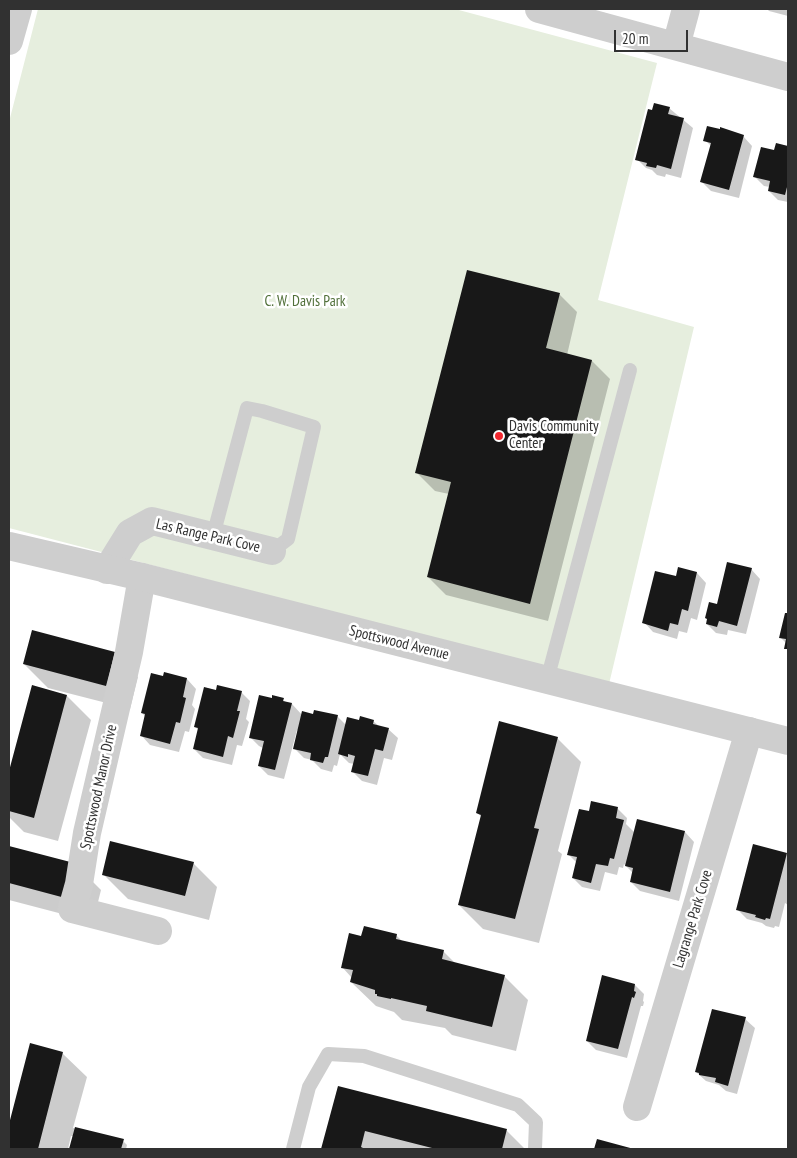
<!DOCTYPE html>
<html>
<head>
<meta charset="utf-8">
<style>
  body { margin:0 }
  #map { position:relative; width:797px; height:1158px; overflow:hidden; background:#fff; font-family:"PT Sans Narrow",sans-serif }
  canvas { display:block }
  .frame { position:absolute; inset:0; border:10px solid #313131; pointer-events:none }
  .scale { position:absolute; left:614px; top:30px; width:74px; height:22px; box-sizing:border-box; border:2px solid #313131; border-top:0; padding-left:6px; font-size:15px; line-height:18px; white-space:nowrap; color:#313131; -webkit-text-stroke:4px #fff; paint-order:stroke }
</style>
</head>
<body>
<div id="map">
<canvas width="797" height="1158"></canvas>
<div class="frame"></div>
<div class="scale">20 m</div>
</div>
<script>
const g = document.querySelector('canvas').getContext('2d');
g.lineJoin = 'round';
function fill(path, color) { g.fillStyle = color; g.fill(path, 'evenodd'); }
const poly = rows => new Path2D(rows.map(r => 'M' + r).join(''));
function trace(path, color, width, dash) { g.strokeStyle = color; g.lineWidth = width; g.lineCap = dash ? 'butt' : 'round'; g.setLineDash(dash || []); g.stroke(path); }
function drawText(font, color, halo, rows, align = 'center') {
  g.font = font + ' "PT Sans Narrow",sans-serif'; g.lineWidth = 5; g.setLineDash([]); g.textBaseline = 'middle'; g.strokeStyle = halo; g.fillStyle = color; for (const [text, x, y, turn = 0] of rows) {
    g.save(); g.translate(x, y); g.rotate((+turn || 0) * Math.PI / 180); g.textAlign = isNaN(turn) ? turn : align; if (halo) g.strokeText(text, 0, 0); g.fillText(text, 0, 0); g.restore();
  }
}
fill(poly([
  [38,9,455,9,657,63,598,300,694,327,609,684,9,528,9,122]
]), '#e6eede');
fill(poly([
  [767,9,788,9,788,16,769,11],
  [669,108,693,128,681,178,666,174,665,177,657,175,652,170,646,168,637,159],
  [743,136,752,146,739,198,711,191,702,182,711,146,705,140],
  [777,144,788,147,788,202,778,200,769,191,770,187,764,186,755,177,775,151],
  [468,271,560,295,577,312,567,355,592,361,610,379,548,621,446,595,428,577,449,494,435,491,417,473],
  [679,569,697,573,706,583,697,620,691,618,687,633,679,631,677,639,653,632,644,622,677,577],
  [751,569,760,579,746,634,728,630,727,635,716,633,707,624,718,605],
  [788,613,788,651,786,648,787,644,780,637],
  [114,653,138,677,130,709,48,688,24,664],
  [165,674,187,679,196,689,192,705,195,709,189,732,185,731,179,752,150,745,141,735,146,717,142,713],
  [33,687,67,696,91,720,58,841,24,832,9,817,9,776],
  [217,692,241,692,250,701,246,719,249,722,242,746,237,745,232,765,203,758,194,749,199,730,195,727],
  [283,700,287,703,292,704,303,716,337,716,347,726,360,722,373,721,379,726,388,729,398,738,392,760,384,758,377,785,362,781,352,771,354,764,349,763,340,754,337,766,334,765,332,772,321,769,312,760,304,758,295,749,299,731,297,730,284,779,268,775,259,766,263,748,259,746,250,737],
  [557,738,581,762,558,851,562,854,539,943,483,929,459,905,482,817,477,813],
  [592,802,618,809,627,818,626,824,634,832,638,820,685,832,694,842,679,901,640,891,631,882,633,873,624,864,623,868,619,867,617,875,605,872,600,891,582,887,573,878,577,863,569,855,590,813],
  [9,848,77,866,101,890,93,922,9,900],
  [786,854,788,856,788,905,785,903,779,927,775,926,774,928,766,926,762,923,747,919,737,909],
  [193,863,217,887,209,920,128,899,104,875],
  [396,935,402,941,443,951,456,964,504,976,528,1000,516,1051,452,1035,445,1028,402,1020,394,1012,376,1006,351,982,352,978,342,967,362,937],
  [635,985,644,994,643,1001,644,1002,643,1006,641,1006,627,1058,596,1050,587,1041],
  [745,1019,755,1028,737,1094,726,1091,719,1085,706,1081,696,1072],
  [31,1045,62,1053,87,1077,73,1128,123,1141,127,1145,126,1149,70,1149,74,1136,71,1136,68,1149,9,1149,9,1129],
  [338,1087,507,1131,525,1149,322,1149]
]), '#0003');
fill(poly([
  [654,103,670,107,668,114,684,118,671,169,657,165,656,168,646,166,647,163,635,160,648,109,652,110],
  [707,126,720,129,720,127,744,135,729,190,700,182,711,143,703,141],
  [776,143,788,146,788,183,785,195,768,191,770,181,753,177,761,147,774,150],
  [467,270,560,293,546,348,592,360,530,604,427,577,451,482,415,473],
  [727,562,752,568,737,626,719,621,717,627,706,624,707,619,705,618,709,602,717,604],
  [678,567,697,572,688,611,682,609,678,625,670,623,668,631,642,623,655,571,676,576],
  [785,613,788,613,788,649,784,649,786,639,779,638],
  [32,630,115,652,106,686,23,664],
  [164,672,187,678,183,697,186,698,180,723,176,722,170,744,140,736,145,714,141,713,151,673,163,676],
  [32,685,67,695,34,818,9,811,9,771],
  [217,685,242,691,237,711,240,711,233,738,228,736,223,757,193,749,198,728,194,727,204,687,216,690],
  [259,695,272,698,272,695,284,698,283,701,292,703,275,770,258,766,264,741,249,738],
  [314,710,338,715,328,757,325,757,323,763,310,760,311,753,293,749,302,711,313,714],
  [360,716,374,720,373,724,389,728,383,751,375,749,368,776,351,772,355,756,348,754,348,757,338,754,347,717,359,720],
  [499,721,558,737,534,828,539,829,515,919,458,905,481,815,476,813],
  [591,801,618,807,616,818,624,820,614,859,610,858,608,866,596,864,591,883,572,878,577,857,567,855,579,809,589,811],
  [637,819,685,831,670,892,630,882,633,868,625,866],
  [110,841,194,862,185,896,102,875],
  [753,844,787,853,770,919,766,918,765,920,755,917,756,915,736,910],
  [9,846,78,864,69,899,9,883],
  [364,926,397,934,396,939,444,950,442,959,505,975,492,1027,426,1011,427,1006,391,998,391,999,377,996,377,994,375,994,375,990,350,982,353,970,341,968,349,933,361,936],
  [602,975,635,984,634,991,636,992,634,998,632,997,618,1049,586,1041],
  [712,1009,746,1017,728,1086,715,1082,716,1078,699,1075,699,1073,695,1072],
  [30,1043,63,1052,38,1149,9,1149,9,1124],
  [338,1086,507,1129,502,1149,436,1149,365,1131,361,1147,365,1149,321,1149],
  [75,1127,124,1139,121,1149,69,1149],
  [597,1139,634,1149,594,1149]
]), '#181818');
trace(poly([
  [213,536,247,408,262,411,314,427,288,539,272,551],
  [547,680,630,370],
  [293,1149,309,1087,328,1054,364,1056,518,1105,536,1122,535,1149]
]), '#cecece', 14);
trace(poly([
  [539,9,788,77],
  [9,41,18,9],
  [676,46,686,9],
  [107,570,130,533,152,521,272,551],
  [142,577,129,652,87,833,79,884,72,909,158,931],
  [637,1107,749,731]
]), '#cecece', 28);
trace(poly([
  [9,546,142,577,788,741]
]), '#cecece', 28);
for (const [x, y, r, color] of [
  [499,436,5,"#f3282f"]
]) { const dot = new Path2D(); dot.arc(x, y, r, 0, 2 * Math.PI); g.fillStyle = color; g.fill(dot); trace(dot, '#fff', 2); }
drawText('15px', '#51703a', '#fff', [
  ["C. W. Davis Park",305,302]
]);
drawText('15px', '#313131', '#fff', [
  ["Davis Community",509,427],
  ["Center",509,444]
], 'left');
drawText('15px', '#313131', '#fff', [
  ["Las Range Park Cove",208,536,13],
  ["Spottswood Avenue",399,643,14],
  ["Spottswood Manor Drive",99,787,-78],
  ["Lagrange Park Cove",693,919,-73]
]);
</script>
</body>
</html>
